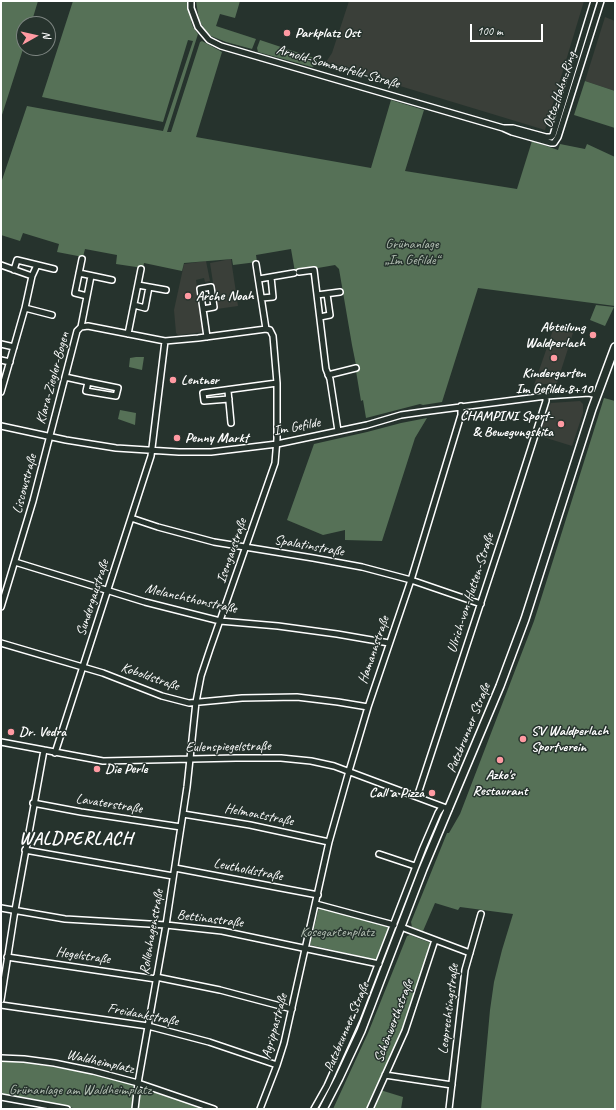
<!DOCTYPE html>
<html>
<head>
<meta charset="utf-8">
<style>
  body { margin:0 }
  #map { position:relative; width:616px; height:1110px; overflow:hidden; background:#26332d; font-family:Caveat,sans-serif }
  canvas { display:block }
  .frame { position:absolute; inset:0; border:2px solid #fff; pointer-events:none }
  .north { position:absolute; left:16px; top:16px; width:40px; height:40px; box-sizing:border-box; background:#26332d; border:1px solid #7d8581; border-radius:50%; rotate:82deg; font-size:11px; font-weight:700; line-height:16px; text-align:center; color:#fff }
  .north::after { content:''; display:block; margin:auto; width:14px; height:18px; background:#ff9aa2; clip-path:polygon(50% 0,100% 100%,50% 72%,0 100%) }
  .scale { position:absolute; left:470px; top:24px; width:73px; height:18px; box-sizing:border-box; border:2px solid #fff; border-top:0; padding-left:5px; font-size:12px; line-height:14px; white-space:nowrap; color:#fff; -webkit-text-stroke:3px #26332d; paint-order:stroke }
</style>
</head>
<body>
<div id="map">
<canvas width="616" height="1110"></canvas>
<div class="frame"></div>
<div class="north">N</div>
<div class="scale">100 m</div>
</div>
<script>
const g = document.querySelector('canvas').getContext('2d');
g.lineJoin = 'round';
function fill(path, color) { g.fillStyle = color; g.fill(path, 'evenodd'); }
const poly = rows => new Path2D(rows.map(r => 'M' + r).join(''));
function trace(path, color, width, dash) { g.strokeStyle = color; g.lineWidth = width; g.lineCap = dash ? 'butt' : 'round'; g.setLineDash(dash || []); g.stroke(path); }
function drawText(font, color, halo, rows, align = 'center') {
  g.font = font + ' Caveat,sans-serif'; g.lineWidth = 3; g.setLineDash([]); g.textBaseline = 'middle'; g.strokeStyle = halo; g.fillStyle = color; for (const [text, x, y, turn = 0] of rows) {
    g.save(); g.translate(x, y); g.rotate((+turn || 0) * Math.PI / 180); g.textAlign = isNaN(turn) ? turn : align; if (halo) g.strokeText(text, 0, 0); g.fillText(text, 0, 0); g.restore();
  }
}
fill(poly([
  [349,1,584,1,545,130,367,76,326,62,332,53],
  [605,17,615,21,615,91,585,81],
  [231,259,238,306,217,309,210,263],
  [206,261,210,281,205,282,204,278,196,280,204,332,178,335,176,333,174,310,184,264],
  [554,327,573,333,557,383,534,385],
  [580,401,583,404,583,413,572,446,540,436,547,409,551,403]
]), '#3a3f39');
fill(poly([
  [1,1,38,1,31,24,24,24,24,46,1,118],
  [73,1,191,1,191,21,193,27,198,34,167,132,171,132,200,42,202,41,222,52,196,137,371,168,391,100,424,110,405,171,517,189,532,141,558,150,560,144,585,149,587,144,615,157,615,306,478,288,442,402,423,405,420,404,366,418,363,400,361,401,356,371,357,370,352,345,339,269,335,265,295,272,291,249,256,255,257,262,233,265,232,259,184,263,182,271,144,263,143,268,116,264,117,255,85,249,83,257,57,252,59,244,23,233,20,241,1,235,1,183,27,106,163,131,193,41,188,40,163,122,42,97],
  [196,1,240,1,235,18,220,14,216,26,256,39,252,49,226,42,211,36,205,30,199,20],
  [260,40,317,59,316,65,312,67,258,52,257,48],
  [585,81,615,91,615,128,574,115],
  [596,305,614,307,605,326,590,320],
  [136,357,144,357,142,370,129,367,130,358],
  [604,398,615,401,615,1109,481,1109,490,1010,494,982,502,950,513,914,460,907,458,910,435,903,423,931,412,927,411,922,447,833,449,833,460,814,534,621],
  [120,410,136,413,135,425,118,419],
  [427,418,415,438,382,541,345,540,345,530,323,535,287,520,314,444,367,432,401,423],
  [319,907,389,927,377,960,310,945],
  [410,935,431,943,403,1029,377,1089,403,1097,401,1109,333,1109,368,1033,407,936],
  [1,1062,24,1062,93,1074,134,1084,207,1109,77,1109,58,1104,1,1095]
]), '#567157');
const street = poly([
  [191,1,191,8,198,27,209,40,221,46,503,128,512,132,551,143,554,143,558,137,601,1],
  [504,128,513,128,546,137,551,137,553,135],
  [553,135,594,1],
  [82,259,75,293,87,296],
  [256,264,266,329],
  [1,265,32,276],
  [14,270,17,260,54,269],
  [299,272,314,270,326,369,330,379,338,431],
  [79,273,112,280],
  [259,279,294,273],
  [138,285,166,290],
  [317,295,340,292],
  [262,298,273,297,271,277],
  [134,305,145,308,149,287],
  [25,308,52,315],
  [203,309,214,307,211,287,200,289,203,309,207,337],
  [320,317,330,315,327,294],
  [81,327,88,326,165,341,198,338,266,329,270,330,273,336,277,383,277,439,275,463,210,649,201,676,196,702,187,787,166,925,138,1083,135,1109],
  [128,334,141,269],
  [1,344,14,347],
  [1,360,10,362],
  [328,375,356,368],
  [65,377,88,382,118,388,116,396,86,391,88,382],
  [228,391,231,423],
  [1,392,25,308,32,276,37,265],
  [229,399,204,401,203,393,277,383],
  [1,426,66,440,116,448,179,452,211,452,277,444,367,425,401,415,422,412,546,396,589,393,597,395],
  [131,518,158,527,214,542,313,558,362,567,411,580,481,604],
  [15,562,145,602,220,621,278,626,337,634,389,643],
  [1,607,33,501,77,331,81,327,91,276],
  [1,643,103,673,162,696,189,703,242,698,297,697,338,702,368,707],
  [1,742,103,761,236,758,281,758,311,761,334,766,449,809],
  [55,753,151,456,165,341],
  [417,797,507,523,546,401,546,396],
  [33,803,81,812,181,827],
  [183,814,250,825,329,842],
  [25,850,173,876],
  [379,854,415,866],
  [175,868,318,895],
  [316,904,394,925],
  [1,908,65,919,166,925,222,931,379,964],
  [401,927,470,953],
  [7,957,156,979],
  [156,977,220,990,292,1009],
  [1,1000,15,910,44,750],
  [1,1005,148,1026,209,1042,277,1065],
  [1,1058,24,1059,54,1063,93,1071,138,1083,214,1109],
  [385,1075,452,1085],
  [1,1097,67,1109],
  [260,1109,277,1065,284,1043,329,842,349,771,368,707,411,580,461,415,461,406],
  [314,1109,327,1086,357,1019,423,848,438,813,442,807],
  [370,1109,405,1031,435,940],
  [449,1109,465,970,481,914]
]);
const secondary = poly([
  [323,1109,339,1078,361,1031,423,869,500,686,525,619,592,409,615,347]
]);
trace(street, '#fff', 8);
trace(secondary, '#fff', 10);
trace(street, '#26332d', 5);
trace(secondary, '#26332d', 7);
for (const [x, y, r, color] of [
  [287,33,4,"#ff9aa2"],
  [188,296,4,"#ff9aa2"],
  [593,335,4,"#ff9aa2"],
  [554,358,4,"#ff9aa2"],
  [173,380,4,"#ff9aa2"],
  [561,424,4,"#ff9aa2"],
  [177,438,4,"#ff9aa2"],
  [11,732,4,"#ff9aa2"],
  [523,739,4,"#ff9aa2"],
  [500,760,4,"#ff9aa2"],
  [97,769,4,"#ff9aa2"],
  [432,793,4,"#ff9aa2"]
]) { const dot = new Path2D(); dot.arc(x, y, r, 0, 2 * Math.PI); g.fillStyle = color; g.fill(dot); trace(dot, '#26332d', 1.5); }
drawText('bold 14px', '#fff', '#26332d', [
  ["Parkplatz Ost",295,33],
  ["Arche Noah",196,296],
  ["Abteilung",585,327,"right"],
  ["Waldperlach",585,343,"right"],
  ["Kindergarten",554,373,"center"],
  ["Im Gefilde 8+10",554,389,"center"],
  ["Lentner",181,380],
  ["CHAMPINI Sport-",553,416,"right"],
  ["& Bewegungskita",553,432,"right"],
  ["Penny Markt",185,438],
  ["SV Waldperlach",531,731],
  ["Sportverein",531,747],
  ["Dr. Vedra",19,732],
  ["Die Perle",105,769],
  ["Azko's",500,775,"center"],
  ["Restaurant",500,791,"center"],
  ["Call a Pizza",424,793,"right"]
], 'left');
drawText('14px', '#fff', '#26332d', [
  ["Arnold-Sommerfeld-Straße",338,67,16],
  ["Otto-Hahn-Ring",560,90,-72],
  ["Klara-Ziegler-Bogen",53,378,-75],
  ["Im Gefilde",297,427,-11],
  ["Liscowstraße",25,484,-75],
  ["Spalatinstraße",309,546,10],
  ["Isengaustraße",232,551,-71],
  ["Ulrich-von-Hutten-Straße",471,593,-72],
  ["Sundergaustraße",93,598,-72],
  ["Melanchthonstraße",191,599,13],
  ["Hamannstraße",374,650,-71],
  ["Koboldstraße",150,677,19],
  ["Putzbrunner Straße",469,728,-68],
  ["Eulenspiegelstraße",228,747,-1],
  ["Lavaterstraße",109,804,9],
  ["Helmontstraße",259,815,11],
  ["Leutholdstraße",248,870,11],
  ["Bettinastraße",210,919,7],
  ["Rollenhagenstraße",152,932,-80],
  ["Hegelstraße",83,956,8],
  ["Leoprechtingstraße",449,1009,-83],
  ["Freidankstraße",143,1015,11],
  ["Schönwerthstraße",394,1021,-69],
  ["Agrippastraße",275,1026,-75],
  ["Putzbrunner Straße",347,1027,-67],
  ["Waldheimplatz",100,1062,13]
]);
drawText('14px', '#b3bfb3', '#26332d', [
  ["Grünanlage",412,244],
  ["„Im Gefilde“",412,260],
  ["Kosegartenplatz",337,932],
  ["Grünanlage am Waldheimplatz",80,1090]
]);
g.letterSpacing = '1px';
drawText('bold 18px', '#fff', '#26332d', [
  ["WALDPERLACH",76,839]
]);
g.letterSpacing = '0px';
</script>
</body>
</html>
